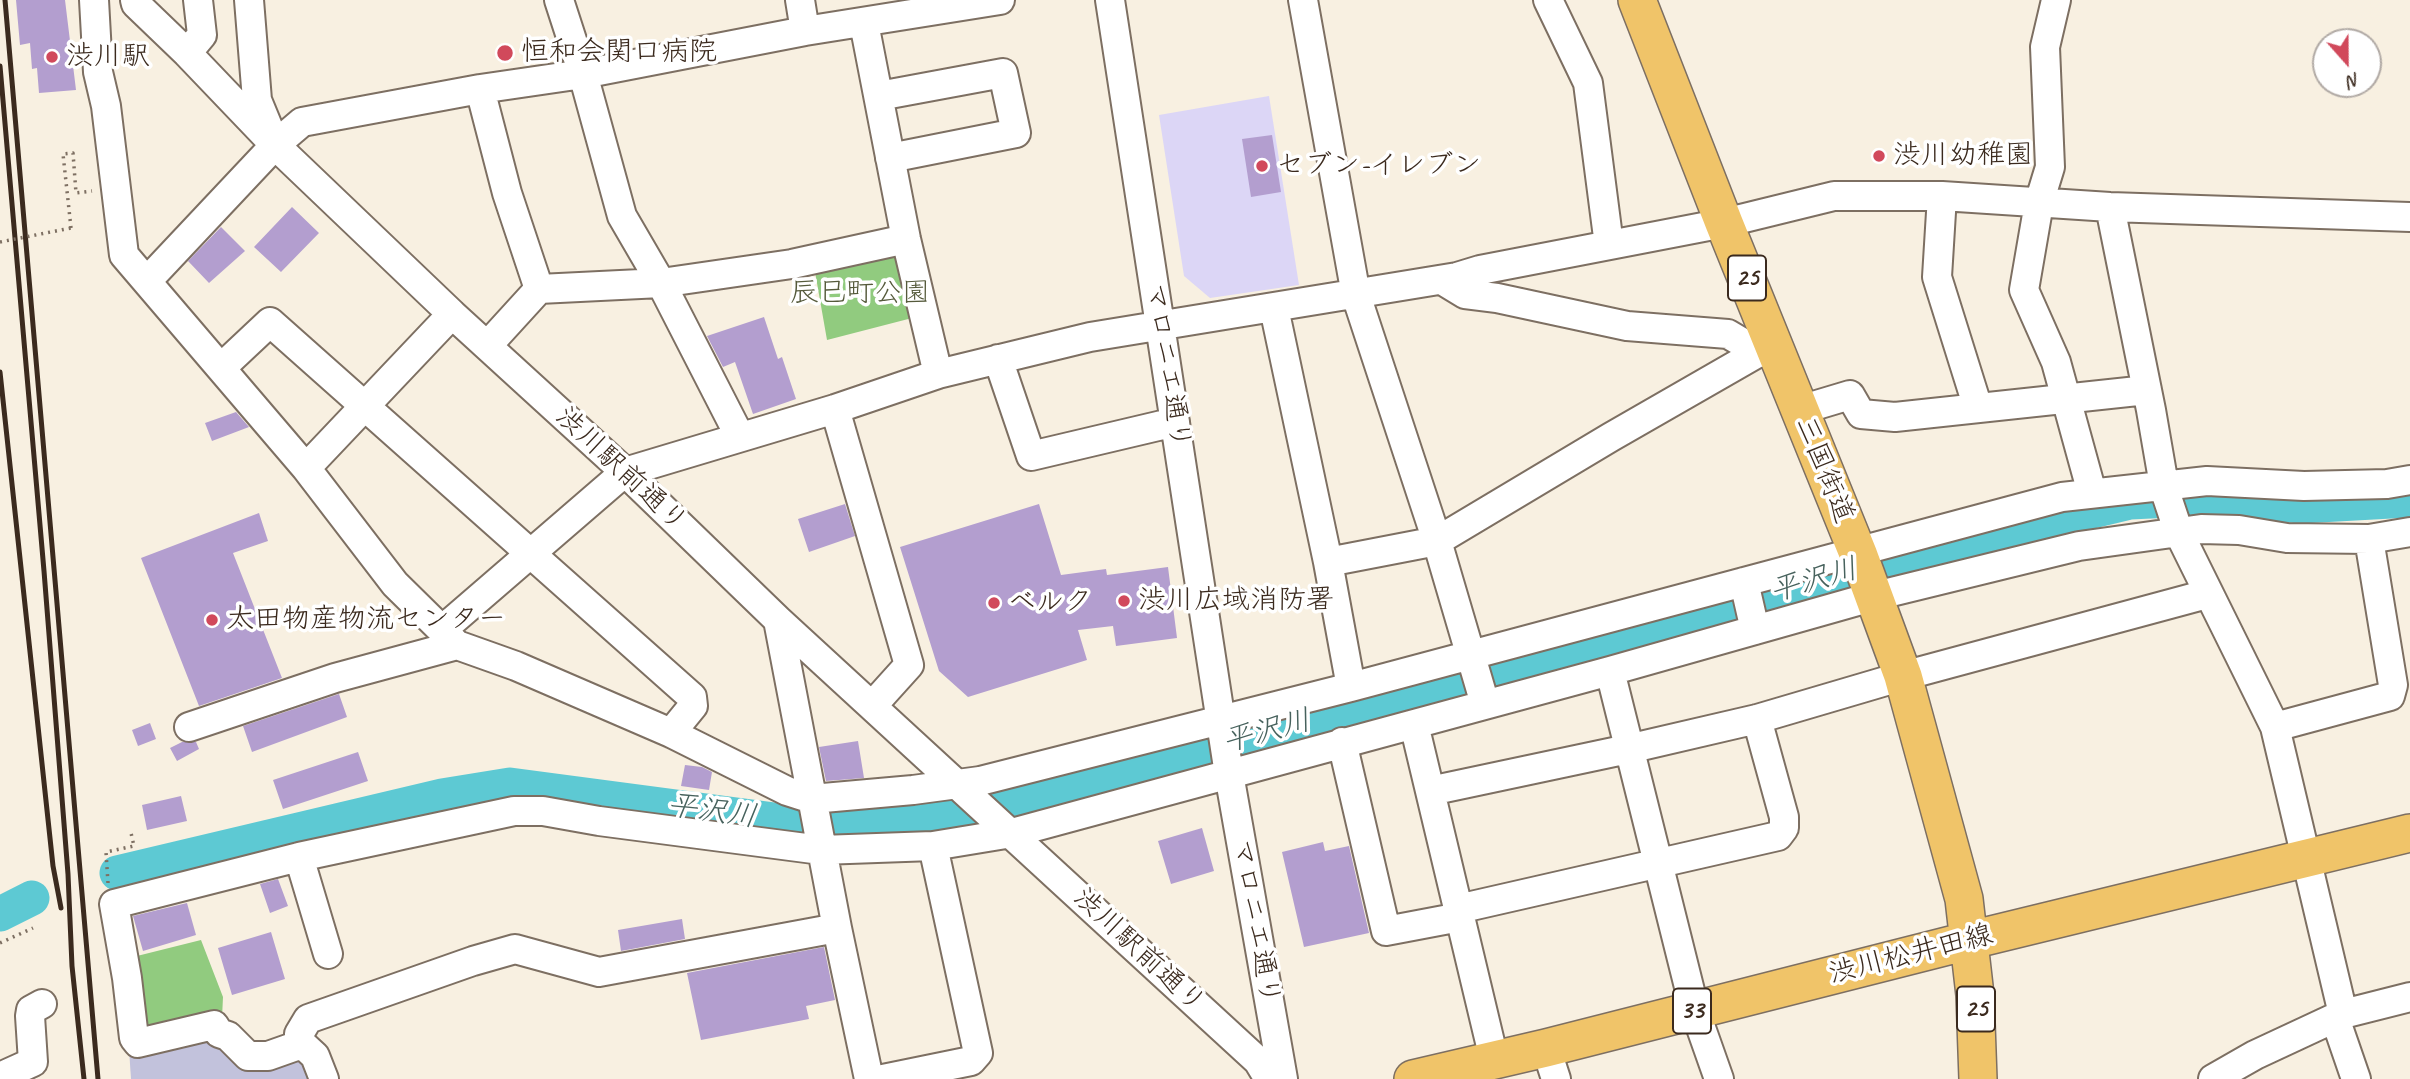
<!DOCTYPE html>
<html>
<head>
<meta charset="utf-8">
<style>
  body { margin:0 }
  #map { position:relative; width:2410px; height:1079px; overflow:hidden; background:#f8f0e1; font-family:Caveat,sans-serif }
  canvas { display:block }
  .north { position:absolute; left:2312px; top:28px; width:70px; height:70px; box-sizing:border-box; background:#fff; border:2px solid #b1aaa5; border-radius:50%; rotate:159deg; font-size:19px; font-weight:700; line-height:28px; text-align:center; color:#3b2a1e }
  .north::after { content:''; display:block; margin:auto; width:24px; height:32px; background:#d1495b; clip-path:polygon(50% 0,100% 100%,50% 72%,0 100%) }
</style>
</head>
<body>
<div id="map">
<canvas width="2410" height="1079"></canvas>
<div class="north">N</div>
</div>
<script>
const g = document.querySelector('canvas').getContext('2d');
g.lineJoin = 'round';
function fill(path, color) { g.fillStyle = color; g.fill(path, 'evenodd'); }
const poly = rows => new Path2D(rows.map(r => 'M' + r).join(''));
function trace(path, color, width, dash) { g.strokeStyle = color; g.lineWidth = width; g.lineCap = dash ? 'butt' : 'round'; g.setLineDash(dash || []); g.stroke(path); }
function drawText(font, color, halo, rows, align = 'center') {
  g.font = font + ' Caveat,"Klee One",sans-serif'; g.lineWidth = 7; g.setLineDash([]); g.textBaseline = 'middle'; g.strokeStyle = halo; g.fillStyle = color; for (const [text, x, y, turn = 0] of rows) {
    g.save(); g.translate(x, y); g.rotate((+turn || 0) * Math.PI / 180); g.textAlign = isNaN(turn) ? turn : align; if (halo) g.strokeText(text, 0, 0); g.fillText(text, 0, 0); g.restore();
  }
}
fill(poly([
  [1269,96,1299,285,1210,298,1184,276,1159,115]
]), '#dcd6f6');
fill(poly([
  [217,1037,297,1050,313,1079,131,1079,129,1049]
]), '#c2c2dc');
fill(poly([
  [892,251,903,262,916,317,827,340,814,266],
  [201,940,223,997,222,1018,146,1033,133,957]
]), '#91cb7f');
trace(poly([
  [117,873,442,796,510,785,782,821,839,824,949,816,1036,796,1447,685,1884,561,2130,502,2213,498,2301,506,2410,500],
  [0,914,32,898]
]), '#5dc9d3', 35);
fill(poly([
  [16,0,65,0,76,90,39,93,37,68,32,69,30,43,20,45],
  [1272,135,1281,192,1251,197,1242,139],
  [292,207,319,233,281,272,254,247],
  [221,227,245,251,209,283,188,261],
  [764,317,778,359,782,357,796,399,753,414,735,362,723,367,707,336],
  [236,412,249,427,212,441,205,423],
  [845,504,855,536,809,552,798,519],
  [1039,504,1061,575,1106,569,1107,575,1168,567,1177,638,1116,646,1113,626,1078,630,1087,660,968,697,939,671,900,547],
  [259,513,268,541,233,553,282,678,199,706,141,558],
  [339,694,347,717,252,752,243,726],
  [150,723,156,739,138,746,132,730],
  [858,741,864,778,826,781,819,747],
  [182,742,196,742,199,749,177,761,170,748],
  [358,752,368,781,283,809,273,780],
  [685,765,702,767,712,772,709,790,681,786],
  [181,796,187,821,147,830,142,805],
  [1202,828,1214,871,1171,884,1158,841],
  [1323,842,1325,851,1349,846,1369,933,1304,947,1282,852],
  [278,879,288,906,270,913,260,884],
  [187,903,196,935,143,951,133,916],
  [682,919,685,939,621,951,618,930],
  [271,932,285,979,232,995,218,948],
  [824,947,835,1000,806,1006,809,1019,701,1040,687,973]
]), '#b39ecf');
const minor = poly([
  [94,0,98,72,106,106,124,255,306,468,395,584,457,645,516,666,671,733,787,791,812,799,913,790,980,781,1351,687,2062,497,2207,481,2304,486,2387,484,2410,480],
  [135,0,136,4,187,53,275,145,452,314,625,472,778,620,1258,1061,1269,1079],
  [249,0,257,100,271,134],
  [559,0,583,74,622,216,661,283,740,437],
  [800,0,805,31],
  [1110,0,1229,774,1283,1079],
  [1303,0,1356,295,1437,541,1485,704],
  [1548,0,1588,83,1609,245],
  [2056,0,2045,47,2050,167,2039,203,2024,290,2056,362,2092,493],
  [864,23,906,239,938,374],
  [187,53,202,35,198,0],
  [480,89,507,193,539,289,661,283,792,264,906,239],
  [879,96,1003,73,1016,133,890,158],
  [1942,196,1937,277,1978,408],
  [2110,207,2151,410,2165,491,2179,533,2275,727,2343,1014],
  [148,280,275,145,302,122,480,89,583,74,805,31,1000,0],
  [1442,280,1465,294,1497,298,1627,326,1728,334,1760,353],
  [1274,308,1328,562,1351,687],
  [487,346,539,289],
  [998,359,1031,456,1175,422],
  [221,368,270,322,692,697,693,706,671,733],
  [835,409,909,665,872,706],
  [1800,410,1850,395,1861,414,1895,417,2147,390],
  [306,468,452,314],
  [1328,562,1437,541,1611,437,1773,344],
  [1744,582,1755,630],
  [778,620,837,928,869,1079],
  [442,630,625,472,835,409,938,374,1090,337,1457,277,1480,270,1724,223,1834,196,1942,196,2110,207,2410,217],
  [1610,671,1695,1011,1719,1079],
  [1414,724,1494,1059],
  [189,727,335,678,457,645],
  [2275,727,2390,696,2393,685,2369,539],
  [1342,742,1386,931,1460,917],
  [1430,791,1628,749,1757,719,1903,676,2207,594],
  [299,857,328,954],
  [1458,909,1778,836,1784,828,1784,817,1757,719],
  [2335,1018,2356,1079],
  [302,1044,268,1056,248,1056,228,1036,219,1033,214,1025,138,1043,134,1038,127,978,114,904,299,857,514,811,543,811,599,821,821,850,933,846,1012,833,1610,671,1875,596,2079,546,2201,529,2239,530,2287,538,2369,539,2410,532],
  [1546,1048,1556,1079],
  [0,1077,33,1062,30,1016,31,1010,42,1004],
  [324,1079,315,1056,302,1044,299,1034,308,1019,473,961,515,949,599,972,837,928],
  [883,1079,971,1061,978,1053,933,846],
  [2213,1079,2255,1055,2343,1014,2410,997]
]);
const major = poly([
  [1637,0,1724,223,1859,556,1903,676,1964,899,1975,995,1978,1079],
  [1413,1079,1546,1048,1971,940,2410,833]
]);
trace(minor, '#7d6f62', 32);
trace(major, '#7d6f62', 40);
trace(poly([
  [71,228,63,154,73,153,76,193,92,191],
  [108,883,106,852,134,846,131,833],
  [0,943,33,928]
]), '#7d6f62', 3.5, [2, 5]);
trace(minor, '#fff', 28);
trace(major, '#f0c469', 37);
trace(poly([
  [5,0,98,1079],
  [0,66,44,571,68,874,72,966,84,1079],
  [0,372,53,866,61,908]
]), '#3b2a1e', 5);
trace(poly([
  [0,242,71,228]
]), '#7d6f62', 3.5, [2, 5]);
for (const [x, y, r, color] of [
  [505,53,9,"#d1495b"],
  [52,57,7,"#d1495b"],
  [1879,156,7,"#d1495b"],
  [1262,166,7,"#d1495b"],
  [1124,601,7,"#d1495b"],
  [994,603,7,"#d1495b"],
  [212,620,7,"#d1495b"]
]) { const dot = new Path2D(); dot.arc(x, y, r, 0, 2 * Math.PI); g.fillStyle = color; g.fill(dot); trace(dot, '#fff', 2.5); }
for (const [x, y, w] of [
  [1747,278,38],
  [1976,1009,38],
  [1692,1011,38]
]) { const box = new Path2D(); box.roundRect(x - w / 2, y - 22.5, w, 45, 5); g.fillStyle = '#fff'; g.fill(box); trace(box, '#3b2a1e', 2); }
drawText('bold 26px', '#3b2a1e', null, [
  ["25",1747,278],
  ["25",1976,1009],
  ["33",1692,1011]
]);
drawText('28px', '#3b2a1e', '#fff', [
  ["恒和会関口病院",521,53],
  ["渋川駅",66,57],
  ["渋川幼稚園",1893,156],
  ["セブン-イレブン",1276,166],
  ["渋川広域消防署",1138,601],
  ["ベルク",1008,603],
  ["太田物産物流センター",226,620]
], 'left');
drawText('28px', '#555a3b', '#fff', [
  ["辰巳町公園",860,294]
]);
drawText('28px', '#3b2a1e', '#fff', [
  ["マロニエ通り",1167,366,81],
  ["渋川駅前通り",621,470,43],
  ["三国街道",1824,470,68],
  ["マロニエ通り",1255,922,80],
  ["渋川駅前通り",1139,951,43],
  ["渋川松井田線",1911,955,-14]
]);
drawText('italic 30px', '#47625d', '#fff', [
  ["平沢川",1814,581,-16],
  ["平沢川",1267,732,-15],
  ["平沢川",712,812,8]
]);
</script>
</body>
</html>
